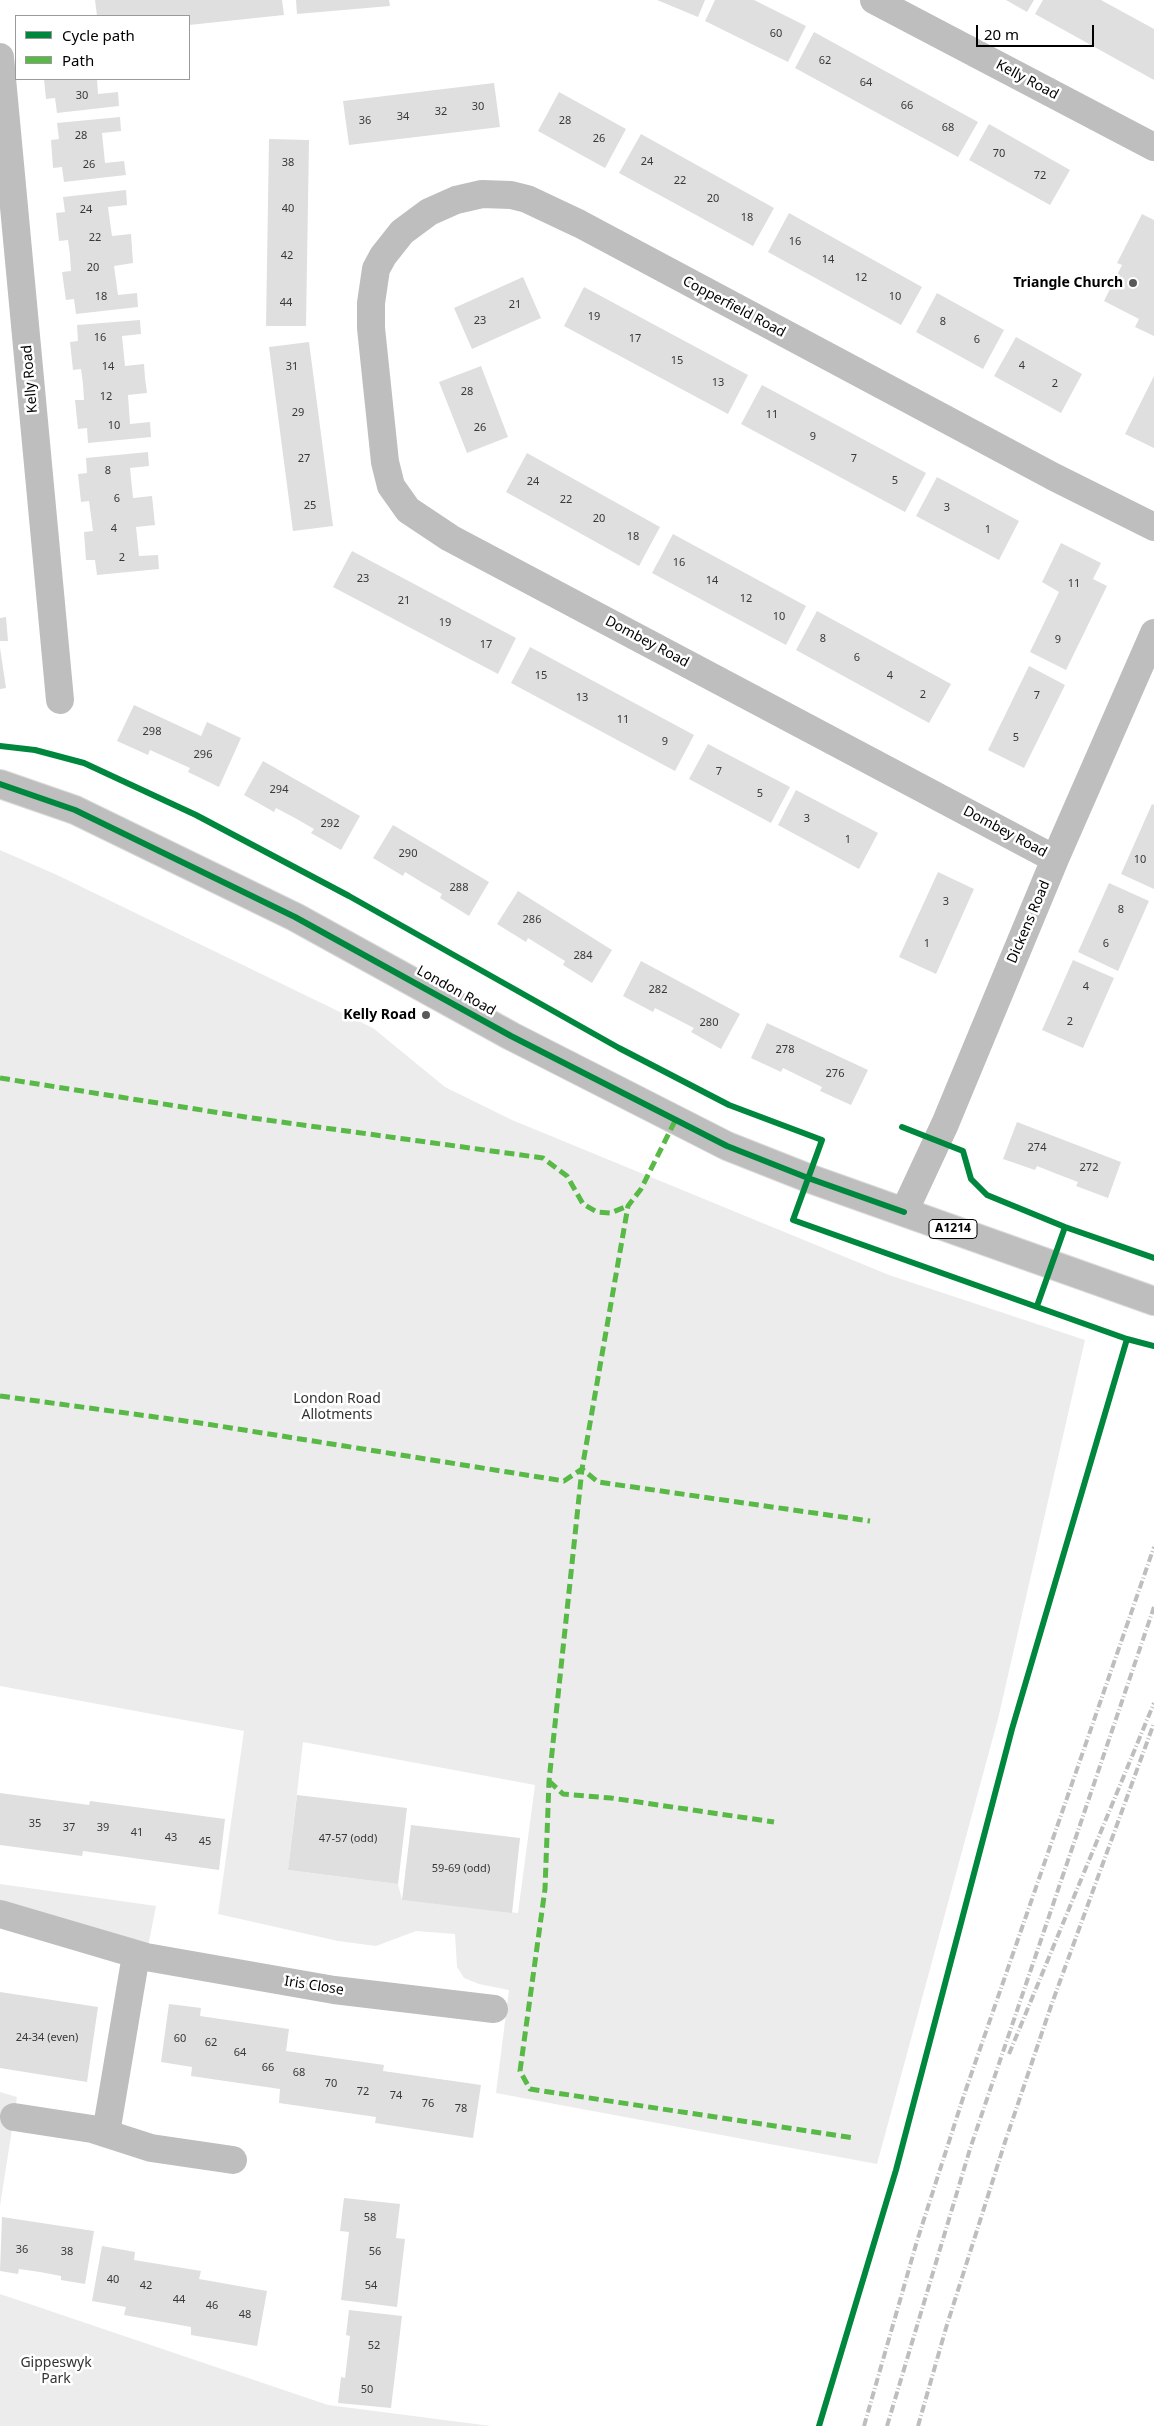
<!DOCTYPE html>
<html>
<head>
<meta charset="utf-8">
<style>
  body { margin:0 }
  #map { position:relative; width:1154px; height:2426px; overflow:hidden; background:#fff; font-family:"Noto Sans",sans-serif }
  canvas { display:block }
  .legend { position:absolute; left:15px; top:15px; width:175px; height:65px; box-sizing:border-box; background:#fff; border:1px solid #999; margin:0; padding:6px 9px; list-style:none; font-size:15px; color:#000 }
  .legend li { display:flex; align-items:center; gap:10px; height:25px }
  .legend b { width:25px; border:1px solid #999 }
  .scale { position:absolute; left:976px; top:25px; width:118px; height:22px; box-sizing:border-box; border:2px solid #000; border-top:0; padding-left:6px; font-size:15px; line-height:18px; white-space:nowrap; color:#000; -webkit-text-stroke:4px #fff; paint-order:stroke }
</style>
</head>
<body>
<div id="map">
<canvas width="1154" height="2426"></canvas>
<ul class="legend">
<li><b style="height:6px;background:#00873e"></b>Cycle path</li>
<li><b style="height:6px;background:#58b947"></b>Path</li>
</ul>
<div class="scale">20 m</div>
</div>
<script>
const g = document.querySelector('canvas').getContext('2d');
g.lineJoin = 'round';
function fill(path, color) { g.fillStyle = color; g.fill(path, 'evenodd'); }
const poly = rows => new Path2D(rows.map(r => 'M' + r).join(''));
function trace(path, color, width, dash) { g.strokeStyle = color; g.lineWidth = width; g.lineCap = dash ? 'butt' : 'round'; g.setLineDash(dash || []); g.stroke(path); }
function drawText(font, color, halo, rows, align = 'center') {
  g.font = font + ' "Noto Sans",sans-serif'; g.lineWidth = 5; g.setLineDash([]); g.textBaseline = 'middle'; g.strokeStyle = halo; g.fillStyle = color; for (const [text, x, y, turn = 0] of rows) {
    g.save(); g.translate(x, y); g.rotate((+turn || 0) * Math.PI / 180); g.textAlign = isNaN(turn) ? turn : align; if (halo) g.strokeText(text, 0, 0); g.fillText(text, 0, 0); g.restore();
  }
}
fill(poly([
  [0,850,57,875,373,1028,445,1087,512,1120,889,1275,1085,1340,998,1719,877,2164,496,2093,509,1990,479,1984,464,1978,457,1967,455,1934,416,1931,376,1946,338,1941,218,1914,244,1731,0,1686],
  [303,1742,535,1785,518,1913,402,1900,398,1884,288,1870],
  [0,1884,156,1906,146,1957,0,1913],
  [0,2092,17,2097,0,2206],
  [0,2294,328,2405,491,2426,0,2426]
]), '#ececec');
fill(poly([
  [95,0,282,0,284,15,189,25,189,16,97,16],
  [296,0,389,0,390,6,297,14],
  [657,0,705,0,698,17],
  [715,0,754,0,806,26,788,62,705,21],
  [1006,0,1034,0,1027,12],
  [1043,0,1101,0,1154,29,1154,80,1035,14],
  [814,32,978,122,958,157,795,68],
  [44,79,97,79,98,94,118,92,119,106,57,113,55,98,46,99],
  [494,83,500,127,349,145,343,101],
  [559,92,626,129,605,168,538,131],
  [120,117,121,131,102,133,105,163,124,161,126,175,64,182,62,167,53,168,51,140,59,139,57,123],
  [989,124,1070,170,1050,205,969,160],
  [641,134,774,208,753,246,619,173],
  [269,139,309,140,306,326,266,326],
  [126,190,127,205,108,207,110,222,112,236,131,234,133,263,114,266,118,295,137,293,138,307,76,314,74,299,66,300,62,272,71,271,70,255,68,240,59,241,56,213,65,212,63,197],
  [789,213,922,287,901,325,768,252],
  [1142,214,1154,220,1154,336,1135,327,1139,319,1104,301,1122,265,1117,263],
  [523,277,541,318,472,349,454,308],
  [584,287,748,375,728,414,564,326],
  [937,293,1004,330,983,369,916,332],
  [140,320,141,334,122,336,125,366,144,364,145,378,147,393,128,395,130,424,150,422,151,437,88,443,87,428,78,429,75,400,84,400,83,384,81,369,73,370,70,342,78,341,77,325],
  [1016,337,1082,374,1061,413,994,376],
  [309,342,333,526,293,531,269,347],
  [481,366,508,437,467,453,439,382],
  [1154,376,1154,448,1125,434],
  [762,385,926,473,905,512,741,424],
  [148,452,149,466,130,468,133,498,152,496,155,525,136,527,139,556,158,555,159,569,97,575,95,560,86,560,84,532,93,531,89,501,81,502,78,474,87,473,86,458],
  [527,453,660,527,639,566,506,492],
  [937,477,1019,521,999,560,916,516],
  [673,534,806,606,786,645,652,573],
  [1061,543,1101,563,1093,579,1107,586,1066,670,1030,652,1059,592,1042,582],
  [352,551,516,638,498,674,333,587],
  [817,611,951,684,929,723,796,650],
  [6,617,8,641,0,641,0,618],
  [530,647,694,735,675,771,511,683],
  [0,648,6,688,0,689],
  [1029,666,1065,685,1024,768,988,750],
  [134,705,201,736,207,722,241,738,219,787,188,772,190,768,150,750,148,755,117,741],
  [708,744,790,787,771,823,689,779],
  [263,761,360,816,341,850,311,833,314,829,295,818,276,808,274,812,244,795],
  [796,790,878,833,859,869,778,825],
  [1152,804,1154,805,1154,889,1121,874],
  [393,825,489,882,469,916,440,898,442,894,423,883,405,872,403,876,373,858],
  [938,872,974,889,936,974,899,957],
  [1109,883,1149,901,1118,971,1078,952],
  [518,891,612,950,592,983,563,965,565,961,528,938,526,942,497,924],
  [1073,960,1114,978,1083,1048,1042,1030],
  [641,961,740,1014,721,1049,691,1032,694,1028,655,1008,653,1012,623,996],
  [767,1023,868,1070,851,1105,820,1091,822,1087,783,1068,781,1072,751,1058],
  [1017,1122,1121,1162,1108,1198,1076,1186,1078,1182,1057,1174,1037,1166,1035,1170,1003,1159],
  [0,1793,89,1805,90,1801,225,1819,219,1870,83,1851,82,1856,0,1845],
  [297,1795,407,1808,398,1884,288,1870],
  [411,1825,520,1838,512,1913,402,1900],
  [0,1992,98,2007,87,2082,0,2068],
  [169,2004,201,2008,200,2016,289,2029,286,2051,384,2065,383,2071,481,2085,473,2138,375,2123,376,2117,279,2103,280,2089,191,2076,192,2067,161,2062],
  [344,2198,400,2204,396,2238,405,2239,397,2307,341,2300,349,2232,340,2231],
  [2,2217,94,2231,85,2284,61,2280,61,2276,40,2272,19,2269,18,2274,0,2271],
  [102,2246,135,2252,134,2260,201,2271,199,2279,267,2291,257,2346,191,2335,191,2327,124,2315,126,2307,92,2301],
  [349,2310,402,2316,391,2408,338,2403,341,2377,345,2378,350,2336,346,2335]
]), '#dfdfdf');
const primary = poly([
  [0,784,75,810,295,917,511,1036,727,1146,808,1178,1154,1301]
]);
trace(primary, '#dbdbdb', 30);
trace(poly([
  [874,0,1154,147],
  [0,57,60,700],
  [1055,859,450,538,408,510,391,486,385,462,371,328,371,303,376,269,383,256,402,232,429,212,456,200,482,194,511,195,527,199,580,224,1054,477,1154,527],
  [904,1212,945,1124,1055,859,1154,633],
  [0,1914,146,1957,334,1990,494,2009],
  [14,2117,92,2129,151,2148,233,2160],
  [106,2133,136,1955]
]), '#bebebe', 28);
trace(primary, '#bebebe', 28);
trace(poly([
  [1009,2054,1154,1703],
  [864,2426,917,2241,964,2095,1154,1547],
  [887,2426,970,2149,1154,1607],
  [918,2426,946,2328,1005,2142,1051,2006,1154,1723]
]), '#bebebe', 4, [8, 2.5, 1, 2.5]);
trace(poly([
  [0,1078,252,1118,543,1158,567,1176,583,1204,597,1212,610,1213,628,1206],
  [675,1121,641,1189,628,1206,582,1469,549,1781,545,1889,520,2071,530,2089,854,2138],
  [0,1396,200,1423,564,1481,582,1469,598,1482,870,1521],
  [549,1781,563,1794,611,1798,774,1822]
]), '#58b947', 5, [10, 5]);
trace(poly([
  [0,746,35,750,84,763,196,815,349,896,619,1048,729,1105,822,1140,793,1220,1127,1339,1154,1346],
  [0,784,75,810,295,917,511,1036,727,1146,808,1178,904,1212],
  [902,1127,963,1151,971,1179,987,1195,1065,1227,1154,1258],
  [1037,1306,1065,1227],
  [819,2426,896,2170,1012,1729,1127,1339]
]), '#00873e', 6);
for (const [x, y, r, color] of [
  [1133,283,5,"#595959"],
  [426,1015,5,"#595959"]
]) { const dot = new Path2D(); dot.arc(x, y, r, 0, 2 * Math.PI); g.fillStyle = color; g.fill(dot); trace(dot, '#fff', 2); }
drawText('11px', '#383838', null, [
  ["60",776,34],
  ["62",825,61],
  ["64",866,83],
  ["30",82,96],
  ["66",907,106],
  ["30",478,107],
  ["32",441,112],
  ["34",403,117],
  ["36",365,121],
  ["28",565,121],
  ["68",948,128],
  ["28",81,136],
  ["26",599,139],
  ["70",999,154],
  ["24",647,162],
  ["38",288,163],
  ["26",89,165],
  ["72",1040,176],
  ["22",680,181],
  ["20",713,199],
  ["40",288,209],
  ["24",86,210],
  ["18",747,218],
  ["22",95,238],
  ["16",795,242],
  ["42",287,256],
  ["14",828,260],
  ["20",93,268],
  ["12",861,278],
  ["18",101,297],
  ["10",895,297],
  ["44",286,303],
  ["21",515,305],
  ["19",594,317],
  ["23",480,321],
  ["8",943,322],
  ["16",100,338],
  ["17",635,339],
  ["6",977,340],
  ["15",677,361],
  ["4",1022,366],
  ["14",108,367],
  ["31",292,367],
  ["13",718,383],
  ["2",1055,384],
  ["28",467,392],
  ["12",106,397],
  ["29",298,413],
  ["11",772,415],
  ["10",114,426],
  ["26",480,428],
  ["9",813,437],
  ["27",304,459],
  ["7",854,459],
  ["8",108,471],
  ["5",895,481],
  ["24",533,482],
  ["6",117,499],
  ["22",566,500],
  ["25",310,506],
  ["3",947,508],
  ["20",599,519],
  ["4",114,529],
  ["1",988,530],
  ["18",633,537],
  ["2",122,558],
  ["16",679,563],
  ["23",363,579],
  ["14",712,581],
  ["11",1074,584],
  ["12",746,599],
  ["21",404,601],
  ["10",779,617],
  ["19",445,623],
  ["8",823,639],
  ["9",1058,640],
  ["17",486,645],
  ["6",857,658],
  ["15",541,676],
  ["4",890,676],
  ["2",923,695],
  ["7",1037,696],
  ["13",582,698],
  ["11",623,720],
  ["298",152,732],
  ["5",1016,738],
  ["9",665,742],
  ["296",203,755],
  ["7",719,772],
  ["294",279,790],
  ["5",760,794],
  ["3",807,819],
  ["292",330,824],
  ["1",848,840],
  ["290",408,854],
  ["10",1140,860],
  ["288",459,888],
  ["3",946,902],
  ["8",1121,910],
  ["286",532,920],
  ["1",927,944],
  ["6",1106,944],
  ["284",583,956],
  ["4",1086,987],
  ["282",658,990],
  ["2",1070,1022],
  ["280",709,1023],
  ["278",785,1050],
  ["276",835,1074],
  ["274",1037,1148],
  ["272",1089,1168],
  ["35",35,1824],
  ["37",69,1828],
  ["39",103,1828],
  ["41",137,1833],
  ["43",171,1838],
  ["47-57 (odd)",348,1839],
  ["45",205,1842],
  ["59-69 (odd)",461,1869],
  ["24-34 (even)",47,2038],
  ["60",180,2039],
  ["62",211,2043],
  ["64",240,2053],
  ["66",268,2068],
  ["68",299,2073],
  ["70",331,2084],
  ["72",363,2092],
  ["74",396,2096],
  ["76",428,2104],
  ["78",461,2109],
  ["58",370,2218],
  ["36",22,2250],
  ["38",67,2252],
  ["56",375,2252],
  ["40",113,2280],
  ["42",146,2286],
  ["54",371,2286],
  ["44",179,2300],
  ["46",212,2306],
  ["48",245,2315],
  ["52",374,2346],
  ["50",367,2390]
]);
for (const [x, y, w] of [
  [953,1229,48]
]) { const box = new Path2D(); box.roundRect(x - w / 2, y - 9.5, w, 19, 4); g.fillStyle = '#fff'; g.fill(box); trace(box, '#000', 1); }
drawText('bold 12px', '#000', null, [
  ["A1214",953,1229]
]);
drawText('14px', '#000', '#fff', [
  ["Kelly Road",1027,80,28],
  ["Copperfield Road",734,307,28],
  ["Kelly Road",30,379,-95],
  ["Dombey Road",647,642,28],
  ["Dombey Road",1005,832,28],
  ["Dickens Road",1029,922,-67],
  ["London Road",456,991,29],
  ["Iris Close",314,1986,9]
]);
drawText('bold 14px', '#000', '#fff', [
  ["Triangle Church",1123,283],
  ["Kelly Road",416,1015]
], 'right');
drawText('14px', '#333', '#fff', [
  ["London Road",337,1399],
  ["Allotments",337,1415],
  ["Gippeswyk",56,2363],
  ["Park",56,2379]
]);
</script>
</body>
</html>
